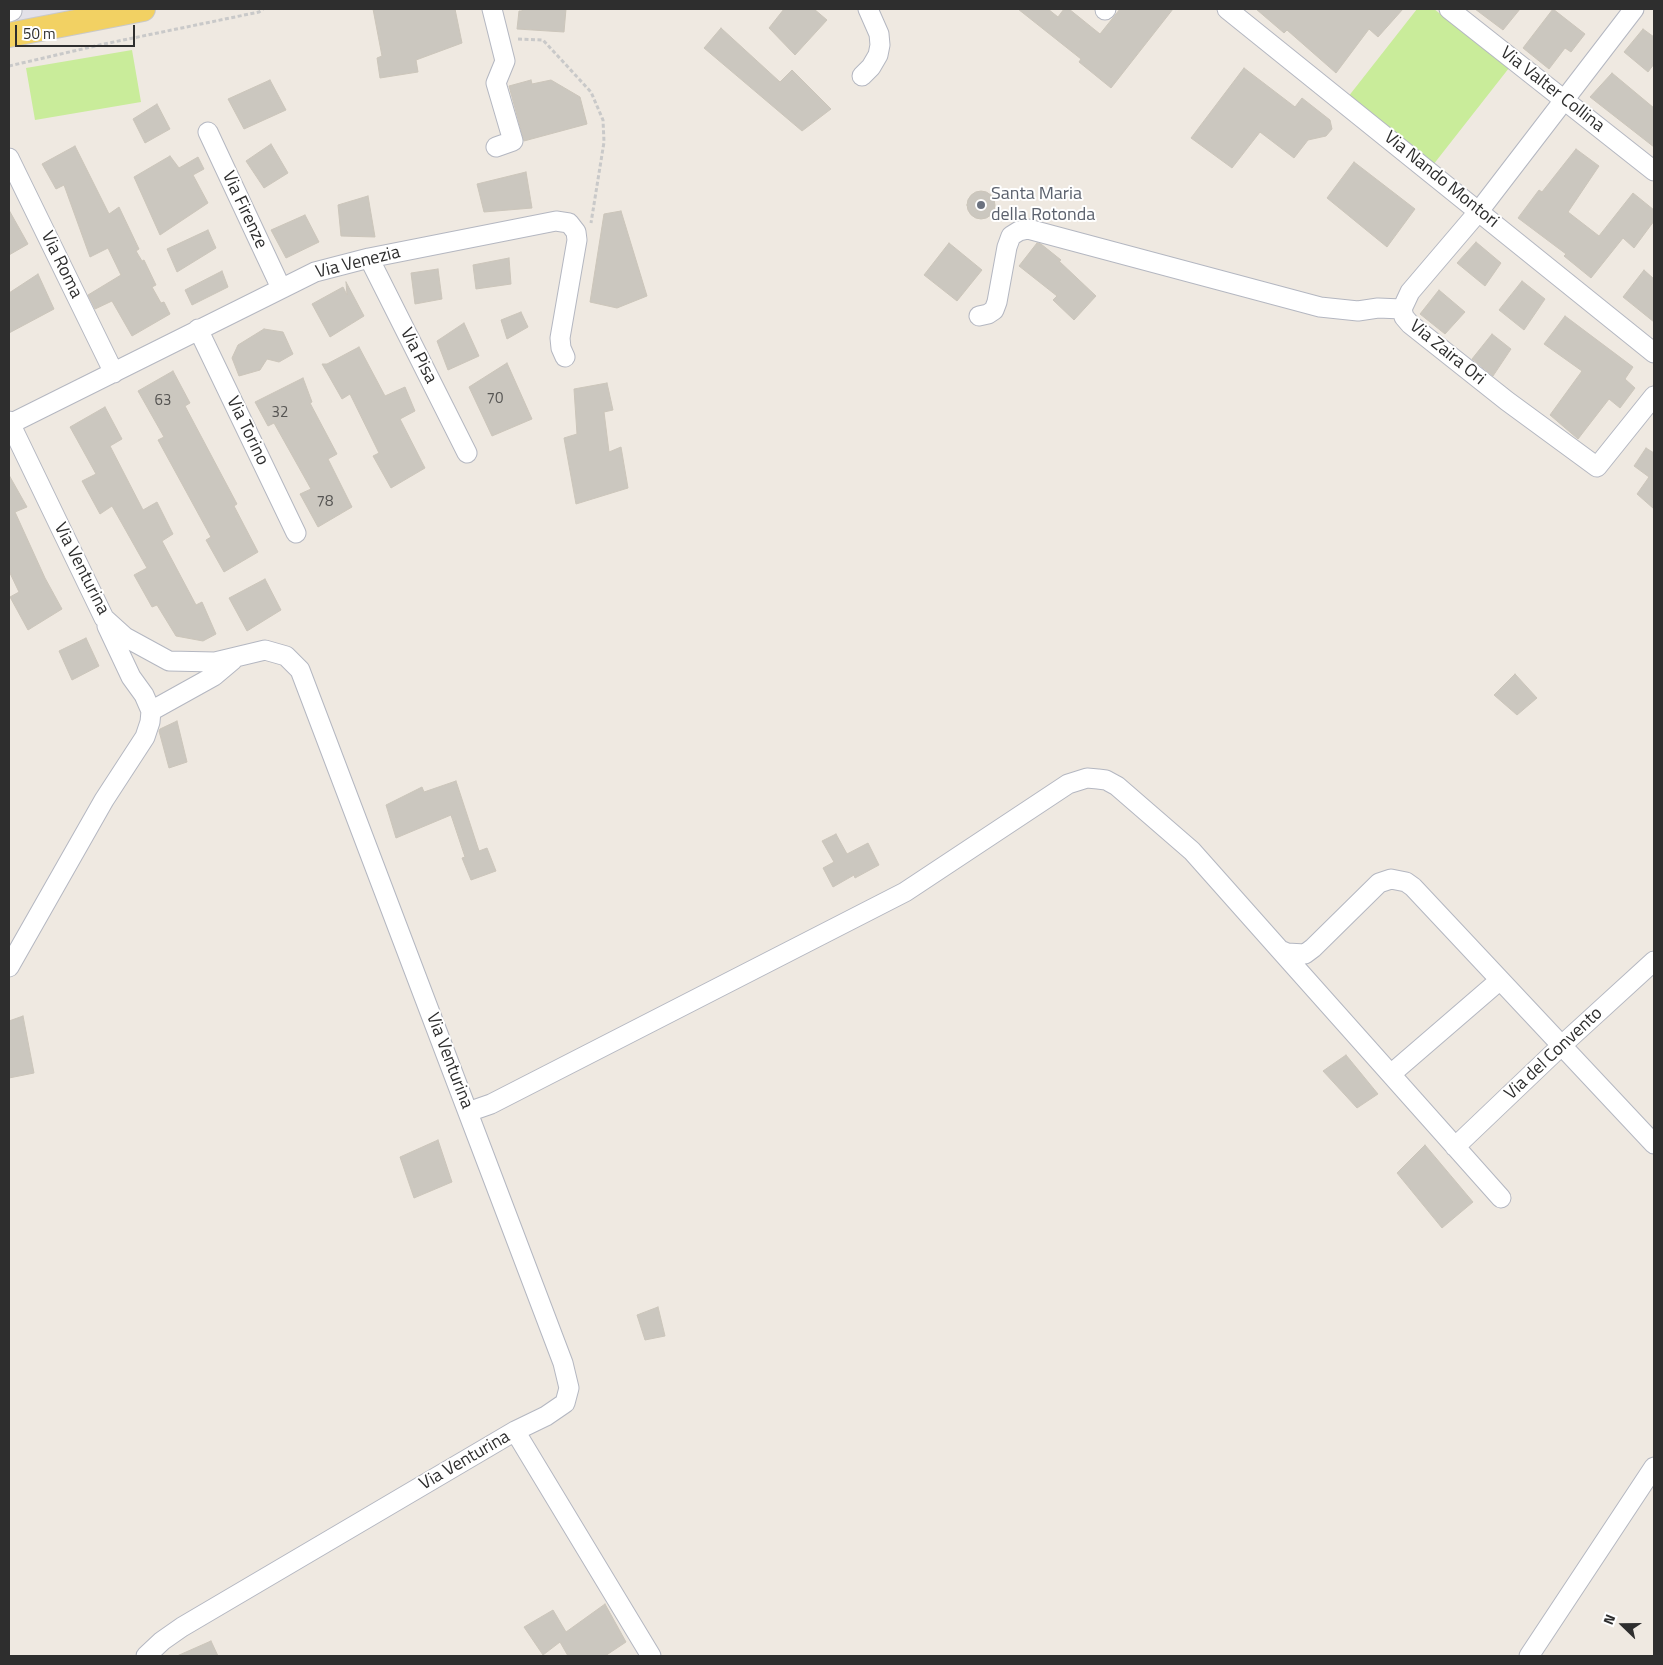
<!DOCTYPE html>
<html>
<head>
<meta charset="utf-8">
<style>
  body { margin:0 }
  #map { position:relative; width:1663px; height:1665px; overflow:hidden; background:#efe9e1; font-family:"Titillium Web",sans-serif }
  canvas { display:block }
  .frame { position:absolute; inset:0; border:10px solid #2e2e2e; pointer-events:none }
  .north { position:absolute; left:1598px; top:1600px; width:50px; height:50px; -webkit-text-stroke:4px #fff; paint-order:stroke; rotate:292deg; font-size:14px; font-weight:700; line-height:20px; text-align:center; color:#2e2e2e }
  .north::after { content:''; display:block; margin:auto; width:18px; height:22px; background:#2e2e2e; clip-path:polygon(50% 0,100% 100%,50% 72%,0 100%) }
  .scale { position:absolute; left:15px; top:25px; width:120px; height:22px; box-sizing:border-box; border:2px solid #2e2e2e; border-top:0; padding-left:6px; font-size:15px; line-height:18px; white-space:nowrap; color:#2e2e2e; -webkit-text-stroke:4px #fff; paint-order:stroke }
</style>
</head>
<body>
<div id="map">
<canvas width="1663" height="1665"></canvas>
<div class="frame"></div>
<div class="north">N</div>
<div class="scale">50 m</div>
</div>
<script>
const g = document.querySelector('canvas').getContext('2d');
g.lineJoin = 'round';
function fill(path, color) { g.fillStyle = color; g.fill(path, 'evenodd'); }
const poly = rows => new Path2D(rows.map(r => 'M' + r).join(''));
function trace(path, color, width, dash) { g.strokeStyle = color; g.lineWidth = width; g.lineCap = dash ? 'butt' : 'round'; g.setLineDash(dash || []); g.stroke(path); }
function drawText(font, color, halo, rows, align = 'center') {
  g.font = font + ' "Titillium Web",sans-serif'; g.lineWidth = 4; g.setLineDash([]); g.textBaseline = 'middle'; g.strokeStyle = halo; g.fillStyle = color; for (const [text, x, y, turn = 0] of rows) {
    g.save(); g.translate(x, y); g.rotate((+turn || 0) * Math.PI / 180); g.textAlign = isNaN(turn) ? turn : align; if (halo) g.strokeText(text, 0, 0); g.fillText(text, 0, 0); g.restore();
  }
}
fill(poly([
  [9,9,78,9,9,23]
]), '#e3e1e8');
fill(poly([
  [1417,9,1434,9,1509,68,1433,165,1348,97],
  [132,50,141,102,35,120,26,68]
]), '#c9ec9a');
const building = poly([
  [373,9,455,9,462,43,416,60,418,72,380,78,377,58,382,56,373,9],
  [522,9,566,9,564,32,517,29,519,11,522,11,522,9],
  [784,9,814,9,827,20,795,55,769,28,784,9],
  [1018,9,1048,9,1058,17,1064,9,1069,9,1100,34,1120,9,1173,9,1111,88,1079,62,1081,59,1018,9],
  [1256,9,1403,9,1378,37,1369,29,1336,73,1287,30,1284,33,1256,9],
  [1475,9,1520,9,1503,30,1475,9],
  [1553,9,1585,34,1571,52,1565,48,1549,69,1523,48,1553,9],
  [721,28,780,82,792,70,831,109,802,131,704,48,721,28],
  [1643,29,1654,37,1654,64,1648,72,1624,52,1643,29],
  [1244,68,1295,107,1302,98,1330,120,1332,129,1326,136,1308,140,1294,158,1260,132,1232,168,1191,138,1244,68],
  [1612,73,1654,108,1654,147,1590,97,1612,73],
  [270,80,286,110,244,129,228,99,270,80],
  [531,80,532,84,551,80,580,97,587,124,524,141,509,86,531,80],
  [157,104,170,129,145,143,133,119,157,104],
  [271,144,288,173,264,188,246,161,271,144],
  [75,146,109,214,119,207,139,249,136,251,142,261,144,260,156,285,152,287,161,303,164,302,170,314,132,336,112,301,95,309,88,295,121,275,108,248,90,257,64,185,56,189,42,164,75,146],
  [1576,149,1599,166,1568,212,1599,236,1633,193,1654,210,1654,221,1634,248,1623,238,1591,278,1564,256,1566,254,1518,218,1539,190,1542,192,1576,149],
  [170,156,179,168,198,157,204,169,193,175,208,203,160,235,134,177,170,156],
  [1354,162,1415,209,1387,247,1327,198,1354,162],
  [526,172,532,208,484,212,477,184,526,172],
  '967 205a14 14 0 1 1 28 0a14 14 0 1 1-28 0Z',
  [368,196,375,237,341,236,338,205,368,196],
  [9,210,28,244,9,255,9,210],
  [621,211,647,296,617,308,590,302,604,214,621,211],
  [305,215,319,242,286,258,271,230,305,215],
  [208,230,216,248,177,272,167,249,208,230],
  [1476,242,1501,263,1485,286,1457,263,1476,242],
  [949,243,982,270,957,301,924,275,949,243],
  [1037,243,1041,244,1061,260,1059,261,1096,296,1074,320,1053,300,1057,296,1019,266,1037,243],
  [509,258,511,284,476,289,473,265,509,258],
  [438,269,442,299,415,304,411,273,438,269],
  [1644,270,1654,279,1654,322,1623,297,1644,270],
  [222,271,228,287,192,305,185,290,222,271],
  [38,274,54,309,9,333,9,293,38,274],
  [1522,281,1545,299,1524,330,1499,310,1522,281],
  [346,282,364,316,330,337,312,304,343,287,347,295,346,282],
  [1439,290,1465,312,1445,334,1420,314,1439,290],
  [521,312,528,327,507,339,501,320,521,312],
  [1565,316,1633,367,1625,379,1635,388,1620,408,1609,399,1578,439,1550,415,1582,371,1544,344,1565,316],
  [464,323,479,356,448,370,437,341,464,323],
  [264,329,283,332,293,354,279,362,267,359,260,370,239,376,232,358,238,345,264,329],
  [1492,334,1511,349,1493,376,1472,359,1492,334],
  [359,347,385,396,405,387,415,411,400,419,425,468,391,488,373,456,379,453,350,394,342,399,322,364,327,364,359,347],
  [507,363,532,419,492,436,469,387,507,363],
  [173,371,190,403,185,406,237,504,234,506,258,552,224,572,206,540,211,537,158,440,164,437,138,391,173,371],
  [303,378,312,402,310,403,337,454,328,459,352,507,318,527,300,494,311,489,274,423,268,426,255,402,303,378],
  [607,383,613,410,604,412,609,452,621,447,628,488,576,504,564,438,577,434,574,389,607,383],
  [105,407,122,439,110,446,143,510,157,502,173,534,162,541,196,605,202,602,216,634,203,641,176,636,157,605,152,607,134,575,147,568,112,506,100,514,82,481,96,474,70,427,105,407],
  [1646,448,1654,453,1654,509,1637,494,1649,477,1634,466,1646,448],
  [9,475,27,507,15,512,45,578,62,609,28,630,10,597,19,592,9,571,9,475],
  [265,579,281,610,247,631,229,598,265,579],
  [86,638,99,666,72,680,59,651,86,638],
  [1515,674,1537,698,1517,715,1494,695,1515,674],
  [177,721,187,762,169,768,159,731,160,729,177,721],
  [456,781,479,851,487,848,496,871,471,880,462,858,465,857,451,815,396,838,386,805,422,787,424,792,456,781],
  [836,834,847,854,868,843,879,865,855,878,854,875,833,887,823,868,834,862,822,841,836,834],
  [23,1016,34,1073,9,1078,9,1021,23,1016],
  [1346,1055,1378,1094,1357,1108,1323,1071,1346,1055],
  [438,1140,452,1182,414,1198,400,1157,438,1140],
  [1425,1145,1473,1202,1442,1228,1397,1173,1425,1145],
  [658,1307,665,1336,645,1340,637,1315,658,1307],
  [605,1604,626,1642,605,1656,568,1656,560,1642,543,1655,524,1627,553,1610,566,1632,605,1604],
  [211,1641,218,1656,177,1656,211,1641]
]);
fill(building, '#cbc7bf');
trace(building, '#cbc5ba', 1);
const minor = poly([
  [492,9,505,61,496,83,513,141,496,147],
  [1227,9,1654,353],
  [1449,9,1654,171],
  [1634,9,1479,211,1410,292,1402,309,1404,317,1410,324,1507,401,1597,467,1654,396],
  [1105,10,1106,9],
  [9,12,12,11],
  [862,76,871,67,878,55,880,45,879,34,868,9],
  [208,132,281,288],
  [9,158,114,373],
  [369,258,467,453],
  [979,316,988,314,994,310,997,302,1007,247,1011,236,1019,231,1028,229,1320,307,1358,311,1378,308,1402,309],
  [198,329,296,533],
  [9,421,104,618,125,637,169,661,215,662,265,650,286,656,300,670,563,1363,569,1388,565,1403,546,1416,515,1431,182,1627,162,1641,146,1656],
  [10,424,315,272,369,258,556,221,569,223,576,232,577,240,560,338,561,348,565,357],
  [107,626,131,677,144,695,151,711,214,676,233,660],
  [1280,950,1501,1198],
  [9,967,104,800,145,737,150,722,151,711],
  [1391,1074,1500,980],
  [468,1112,491,1104,905,892,1068,784,1087,778,1098,779,1106,780,1117,786,1192,851,1280,950,1287,953,1305,954,1313,948,1379,883,1391,879,1406,882,1413,887,1654,1144],
  [1455,1147,1561,1046,1654,961],
  [515,1431,651,1656],
  [1529,1656,1654,1467]
]);
const major = poly([
  [9,35,143,9]
]);
trace(minor, '#b4b7c1', 21);
trace(major, '#c9c9c9', 26);
trace(poly([
  [518,39,543,40,591,92,603,120,604,142,591,223],
  [9,66,104,44,259,12,263,9]
]), '#c9c9c9', 3, [4, 2.5]);
trace(minor, '#fff', 19);
trace(major, '#f2d163', 24);
for (const [x, y, r, color] of [
  [981,205,5,"#6b7280"]
]) { const dot = new Path2D(); dot.arc(x, y, r, 0, 2 * Math.PI); g.fillStyle = color; g.fill(dot); trace(dot, '#fff', 2); }
drawText('15px', '#555452', null, [
  ["70",495,399],
  ["63",163,401],
  ["32",280,413],
  ["78",325,502]
]);
drawText('18px', '#2e2e2e', '#fff', [
  ["Via Valter Collina",1552,90,38],
  ["Via Nando Montori",1441,180,39],
  ["Via Firenze",244,210,65],
  ["Via Venezia",358,263,-14],
  ["Via Roma",61,265,64],
  ["Via Zaira Ori",1447,353,39],
  ["Via Pisa",418,356,63],
  ["Via Torino",247,431,64],
  ["Via Venturina",81,569,63],
  ["Via del Convento",1554,1054,-43],
  ["Via Venturina",449,1061,69],
  ["Via Venturina",465,1461,-30]
]);
drawText('18px', '#5b616d', '#fff', [
  ["Santa Maria",991,195],
  ["della Rotonda",991,216]
], 'left');
</script>
</body>
</html>
